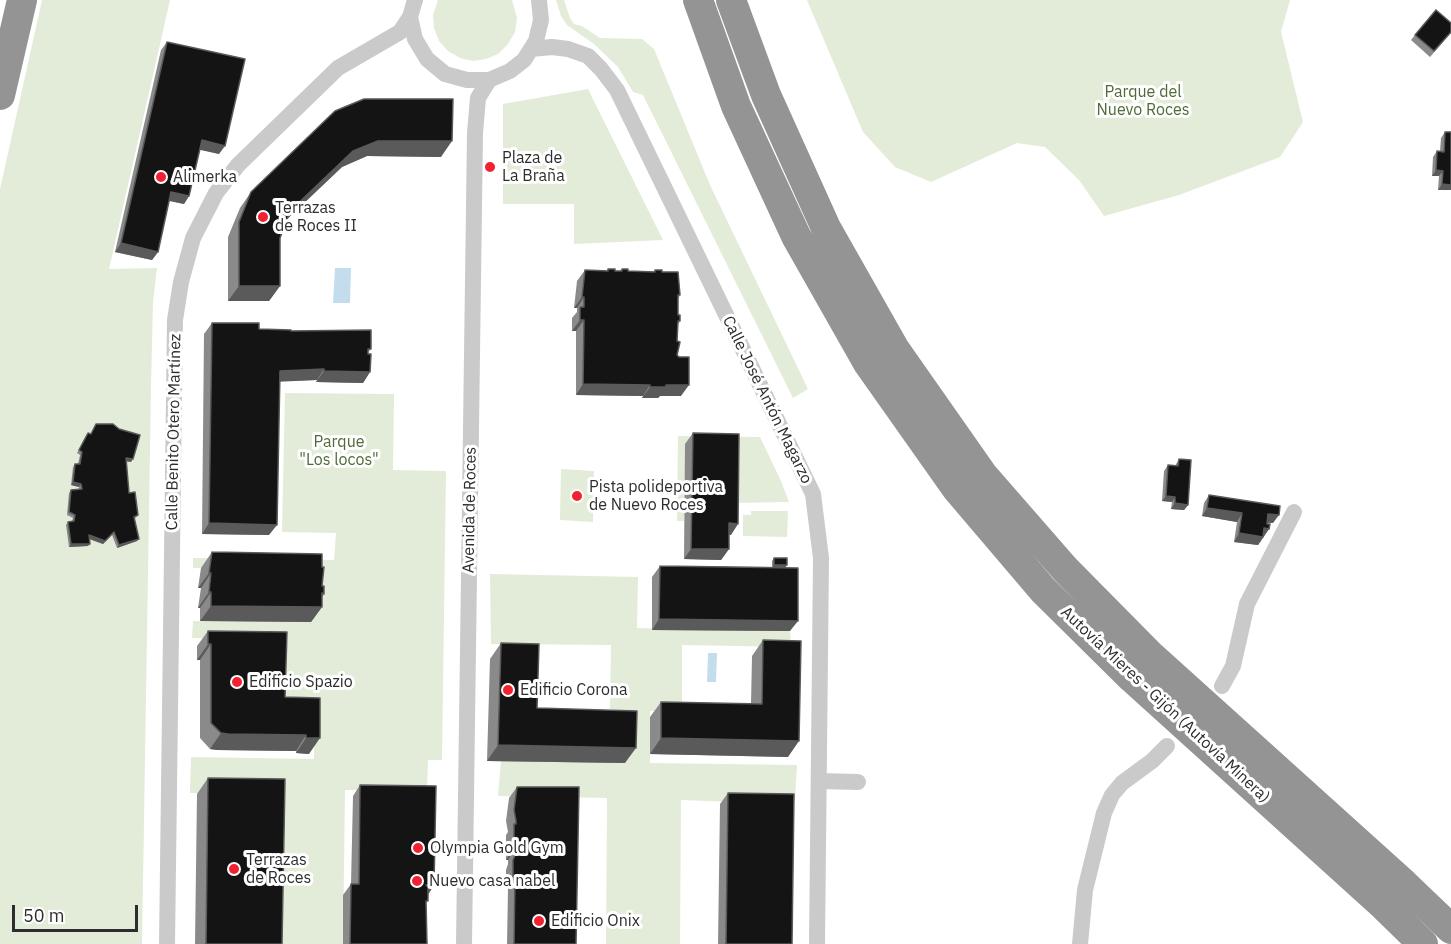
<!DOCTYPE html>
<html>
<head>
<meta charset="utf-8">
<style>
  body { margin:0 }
  #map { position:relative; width:1451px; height:944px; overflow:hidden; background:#fff; font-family:"IBM Plex Sans",sans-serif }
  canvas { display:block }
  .scale { position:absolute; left:12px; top:905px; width:126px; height:27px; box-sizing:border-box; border:3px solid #2d2d2d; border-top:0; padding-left:8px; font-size:18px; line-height:21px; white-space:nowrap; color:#2d2d2d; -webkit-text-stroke:4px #fff; paint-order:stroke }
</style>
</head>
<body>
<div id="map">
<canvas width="1451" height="944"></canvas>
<div class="scale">50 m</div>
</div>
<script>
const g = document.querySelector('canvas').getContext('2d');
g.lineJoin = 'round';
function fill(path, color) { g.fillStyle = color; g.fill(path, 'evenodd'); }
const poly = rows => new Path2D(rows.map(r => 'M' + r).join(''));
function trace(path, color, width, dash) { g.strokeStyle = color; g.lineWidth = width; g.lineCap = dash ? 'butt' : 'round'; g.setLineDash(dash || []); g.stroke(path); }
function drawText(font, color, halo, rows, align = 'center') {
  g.font = font + ' "IBM Plex Sans",sans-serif'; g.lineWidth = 6; g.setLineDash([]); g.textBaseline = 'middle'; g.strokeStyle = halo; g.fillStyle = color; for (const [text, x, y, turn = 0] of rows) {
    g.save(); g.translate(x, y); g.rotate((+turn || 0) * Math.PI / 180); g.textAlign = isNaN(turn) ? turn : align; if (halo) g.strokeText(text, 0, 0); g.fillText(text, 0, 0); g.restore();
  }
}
fill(poly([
  [42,0,170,0,109,269,157,268,153,302,151,387,142,944,0,944,0,189],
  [438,0,512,0,517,18,515,32,508,44,498,54,486,59,473,61,460,58,448,51,439,41,434,28,433,15],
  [556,0,564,0,570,18,574,24,582,26,600,38,642,39,654,49,710,185,808,389,793,398,643,95,633,92,618,67,594,44,567,25,561,16],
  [807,0,1290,0,1281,32,1303,122,1280,157,1179,195,1104,216,1079,180,1045,147,1017,143,931,182,895,167,863,132],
  [588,89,663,240,574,244,574,204,503,204,503,104],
  [285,393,394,394,393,470,446,471,442,760,428,760,427,790,345,790,343,944,272,944,274,795,190,793,191,757,314,759,315,706,275,705,275,640,192,638,193,621,310,622,311,569,193,568,193,558,334,560,336,533,282,532],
  [678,436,760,437,781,481,789,502,731,503,686,444,684,521,677,521],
  [561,469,594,471,593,522,560,520],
  [751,511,788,511,787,537,743,536,743,515,751,515],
  [490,574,638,577,637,628,790,631,791,647,682,645,682,710,650,711,650,763,797,765,795,800,786,801,787,804,681,800,680,944,606,944,607,798,498,796,501,761,626,727,626,711,610,709,611,645,491,644]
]), '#e3ecd9');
fill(poly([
  [335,268,351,268,350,303,333,303],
  [708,653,717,653,716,682,707,682]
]), '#c3dded');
trace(poly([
  [415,0,410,17,415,39,427,59,445,74,467,80,489,80,510,71,524,60,536,41,541,20,539,0],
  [531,49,552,47,568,49,588,56,601,69,617,90,813,494,821,558,817,944],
  [1222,686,1233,666,1247,604,1294,512],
  [819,781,858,782],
  [167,944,175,320,181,282,193,238,216,193,238,165,338,68,400,32,410,17],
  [464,944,475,133,478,98,489,80],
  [1080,944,1085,890,1104,813,1112,795,1122,783,1152,761,1167,746]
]), '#cacaca', 16);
trace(poly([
  [698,0,736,106,796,236,868,363,957,489,1043,590,1132,678,1384,906,1423,944],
  [731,0,766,95,826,228,894,348,983,475,1065,569,1151,656,1404,884,1451,929],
  [0,95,22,0]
]), '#949494', 30);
fill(poly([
  [1451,33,1430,57,1411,40,1415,35],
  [167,42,219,154,200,149,189,196,184,204,169,201,158,252,152,260,115,252,161,50],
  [335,111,441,157,367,156,342,167,287,219,280,238,280,286,269,301,228,301,228,237,240,208,251,192],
  [1445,132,1451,190,1438,190,1439,176,1432,176,1433,157,1437,151,1440,151,1441,138],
  [608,269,615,271,620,271,622,269,628,271,654,272,655,270,662,272,680,295,678,299,678,315,680,321,678,324,677,355,681,396,660,396,658,398,642,398,643,396,576,395,576,331,572,331,572,318,577,312,577,308,574,308,577,281,585,270,607,271],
  [212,323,259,329,291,331,371,349,368,352,370,372,363,383,316,382,317,380,280,381,269,535,202,534,204,334],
  [693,433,731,535,729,534,729,549,721,560,684,559,685,444],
  [86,436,131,462,126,461,129,493,138,515,134,519,137,541,117,548,112,535,103,544,89,539,88,546,69,547,66,525,68,522,72,521,73,518,67,515,69,493,71,490,79,489,79,487,71,485,73,467,75,464,78,464,80,455,77,453],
  [1179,459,1188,505,1184,510,1171,509,1172,502,1162,501,1164,471,1168,465,1175,466],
  [1209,495,1273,523,1267,523,1269,529,1258,545,1234,542,1237,522,1202,516,1204,503],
  [212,552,322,586,322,607,311,622,200,621,200,608,198,608,201,588,198,588,201,568],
  [774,558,785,567,790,631,652,630,652,577,660,566,772,567,772,561],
  [208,631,285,697,320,698,309,754,296,753,296,751,217,750,210,749,200,738,200,660,197,660,197,646],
  [763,640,788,757,650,754,650,717,661,702,751,704,752,656],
  [501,643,537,708,625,763,487,761,490,659],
  [208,778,282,944,195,944,197,794],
  [360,785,434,885,428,895,426,904,427,944,343,944,343,895,351,884,353,796],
  [517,787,576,944,507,944,508,888,506,888,506,870,508,864,508,860,506,860,506,835,508,832,506,821,509,798],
  [728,793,792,944,718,944,720,804]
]), '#8a8a8a');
fill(poly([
  [202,140,225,146,219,154,196,149],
  [378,141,452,141,441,157,367,156,342,167,280,226,290,211,353,151],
  [1436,170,1443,171,1439,176,1432,176],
  [1442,184,1451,185,1451,190,1438,190],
  [171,192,189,196,184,204,166,200],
  [121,243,158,252,152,260,115,252],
  [239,286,280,286,269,301,228,301],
  [582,297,584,297,577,308,574,308],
  [580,320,584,320,576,331,572,331],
  [324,369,317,380,273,382,280,371],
  [324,371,370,372,363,383,316,382],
  [583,384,650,385,643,396,576,395],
  [666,385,689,385,681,396,660,396,658,398,642,398,650,387],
  [126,458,133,459,131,462,124,461],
  [73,482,81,484,79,487,71,485],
  [1166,496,1175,497,1172,502,1162,501],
  [1175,503,1188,505,1184,510,1171,509],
  [1207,508,1242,513,1237,522,1202,516],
  [1268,514,1279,515,1273,523,1263,522],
  [209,523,277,525,269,535,202,534],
  [729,523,738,524,731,535,722,534],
  [1264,528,1269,529,1258,545,1234,542,1239,533],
  [114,532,103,544,87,538,89,535],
  [139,539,137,541,117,548,119,545],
  [71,544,90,544,88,546,69,547],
  [691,549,729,549,721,560,684,559],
  [774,565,787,565,785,568,772,568],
  [209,573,211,573,201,588,198,588],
  [209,592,211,592,200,608,198,608],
  [322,593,324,594,315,607,322,607,311,622,200,621,211,606],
  [659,619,798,621,790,631,652,630],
  [208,644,211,644,200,660,197,660],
  [221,733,306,735,296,751,217,750,210,749],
  [306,738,320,738,309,754,296,753],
  [661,738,799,741,788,757,650,754],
  [498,745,636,748,625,763,487,761],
  [514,849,515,849,508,860,506,860],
  [513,878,515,878,508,888,506,888],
  [426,885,434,885,427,896]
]), '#5a5a5a');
const building = poly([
  [1436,10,1451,23,1451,32,1434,51,1415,35,1436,10],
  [167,42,245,59,225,146,202,140,189,196,171,192,158,252,121,243,167,42],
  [364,99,453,99,452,141,378,141,353,151,290,211,280,238,280,286,239,286,239,222,251,192,335,111,364,99],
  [1445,132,1451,132,1451,185,1442,184,1443,171,1436,170,1437,151,1444,152,1445,132],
  [608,269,615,269,615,271,622,271,622,269,628,269,628,271,655,272,655,270,662,270,662,272,678,272,680,295,678,295,678,315,680,315,680,321,678,321,677,341,680,342,677,355,679,357,689,357,689,385,666,385,666,387,650,387,650,385,583,384,584,320,580,320,580,307,584,307,584,297,582,297,585,270,608,271,608,269],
  [212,323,259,323,259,329,291,330,291,331,371,330,371,349,368,349,368,354,371,354,370,372,324,371,324,369,280,371,277,525,209,523,212,323],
  [96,424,113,424,119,429,140,435,133,459,126,458,129,493,135,492,138,515,134,517,139,539,119,545,114,532,105,541,89,535,90,544,71,544,68,522,74,521,75,515,69,512,71,490,82,489,81,484,73,482,75,464,80,464,82,452,79,450,88,433,91,434,96,424],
  [693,433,739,434,738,524,729,523,729,549,691,549,693,433],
  [1179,459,1191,460,1188,505,1175,503,1175,497,1166,496,1168,465,1178,466,1179,459],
  [1209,495,1280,506,1279,515,1268,514,1267,524,1270,524,1269,529,1264,528,1263,537,1239,533,1242,513,1207,508,1209,495],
  [212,552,322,554,322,567,324,567,322,586,324,586,324,594,322,593,322,607,211,606,211,592,209,592,211,573,209,573,212,552],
  [774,558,787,558,787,565,774,565,774,558],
  [660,566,798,568,798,621,659,619,660,566],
  [208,631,287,632,285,697,320,698,320,738,306,738,306,735,228,734,221,733,211,723,211,644,208,644,208,631],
  [763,640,801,641,799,741,661,738,661,702,762,704,763,640],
  [501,643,539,644,537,708,637,711,636,748,498,745,501,643],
  [208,778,285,779,282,944,206,944,208,778],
  [360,785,436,786,434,885,426,885,428,887,428,901,426,901,427,944,350,944,351,884,359,884,360,785],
  [517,787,579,787,576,944,514,944,515,878,513,878,513,860,516,853,515,849,514,849,514,824,516,824,516,821,514,810,517,787],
  [728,793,794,794,792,944,726,944,728,793]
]);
fill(building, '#141414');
trace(building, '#5a5a5a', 1.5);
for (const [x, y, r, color] of [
  [490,167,6,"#f1212f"],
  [161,177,6,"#f1212f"],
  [263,217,6,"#f1212f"],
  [577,496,6,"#f1212f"],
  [237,682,6,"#f1212f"],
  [508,690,6,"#f1212f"],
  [418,848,6,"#f1212f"],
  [234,869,6,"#f1212f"],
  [417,881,6,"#f1212f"],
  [539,921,6,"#f1212f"]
]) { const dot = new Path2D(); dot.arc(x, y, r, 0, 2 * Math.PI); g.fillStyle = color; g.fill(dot); trace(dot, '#fff', 2); }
drawText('16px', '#4f6b37', '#fff', [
  ["Parque del",1143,92],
  ["Nuevo Roces",1143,110],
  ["Parque",339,442],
  ["\"Los locos\"",339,460]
]);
drawText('16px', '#2d2d2d', '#fff', [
  ["Plaza de",502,158],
  ["La Braña",502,176],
  ["Alimerka",173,177],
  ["Terrazas",275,208],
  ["de Roces II",275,226],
  ["Pista polideportiva",589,487],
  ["de Nuevo Roces",589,505],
  ["Edificio Spazio",249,682],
  ["Edificio Corona",520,690],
  ["Olympia Gold Gym",430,848],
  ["Terrazas",246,860],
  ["de Roces",246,878],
  ["Nuevo casa nabel",429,881],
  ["Edificio Onix",551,921]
], 'left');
drawText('16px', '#2d2d2d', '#fff', [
  ["Calle José Antón Magarzo",767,400,64],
  ["Calle Benito Otero Martínez",174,432,-89],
  ["Avenida de Roces",470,510,-89],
  ["Autovía Mieres - Gijón (Autovía Minera)",1165,705,43]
]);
</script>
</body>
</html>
